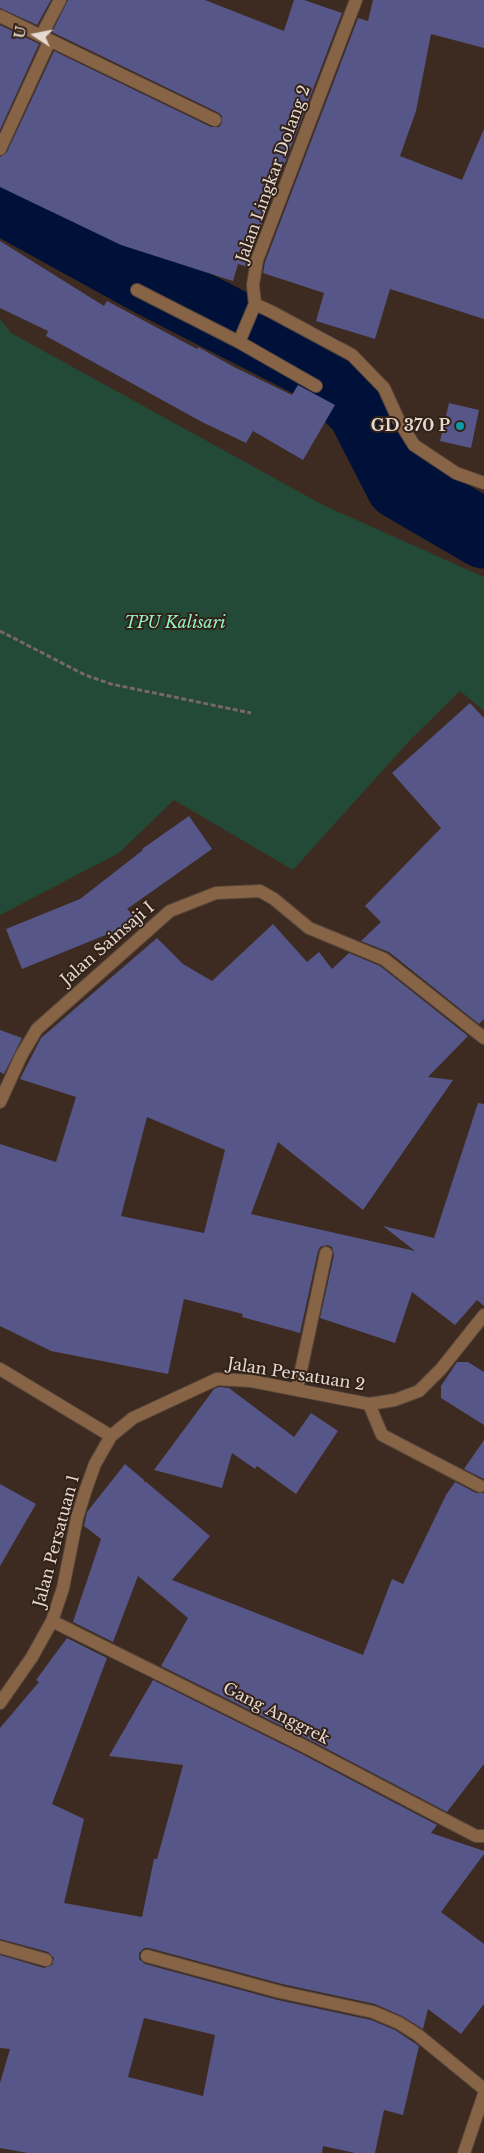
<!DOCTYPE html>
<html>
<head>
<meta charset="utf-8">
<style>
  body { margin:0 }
  #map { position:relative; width:484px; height:2153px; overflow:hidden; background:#3d2b21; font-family:"Libre Baskerville",serif }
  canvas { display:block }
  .north { position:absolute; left:10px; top:10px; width:50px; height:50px; -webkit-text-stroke:4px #322117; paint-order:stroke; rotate:281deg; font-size:14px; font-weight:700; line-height:20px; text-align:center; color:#e5d9d2 }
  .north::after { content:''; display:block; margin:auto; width:18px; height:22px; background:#e5d9d2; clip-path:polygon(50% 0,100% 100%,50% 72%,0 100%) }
</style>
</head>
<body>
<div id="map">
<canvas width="484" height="2153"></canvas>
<div class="north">U</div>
</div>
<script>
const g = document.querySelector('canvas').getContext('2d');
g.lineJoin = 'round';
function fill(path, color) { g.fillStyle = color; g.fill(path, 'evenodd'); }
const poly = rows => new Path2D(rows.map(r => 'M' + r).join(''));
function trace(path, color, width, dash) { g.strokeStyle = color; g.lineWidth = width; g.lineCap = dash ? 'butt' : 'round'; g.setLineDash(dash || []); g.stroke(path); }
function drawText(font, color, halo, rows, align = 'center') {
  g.font = font + ' "Libre Baskerville",serif'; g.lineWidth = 4; g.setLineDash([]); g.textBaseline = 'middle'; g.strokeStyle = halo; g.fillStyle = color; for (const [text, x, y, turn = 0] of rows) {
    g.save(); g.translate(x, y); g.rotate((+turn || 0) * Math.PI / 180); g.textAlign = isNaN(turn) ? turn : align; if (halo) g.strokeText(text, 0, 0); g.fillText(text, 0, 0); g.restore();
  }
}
fill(poly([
  [0,319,11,333,323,505,484,577,484,711,460,691,411,739,293,870,174,800,119,853,0,915]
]), '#234937');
trace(poly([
  [0,199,151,282,321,369,361,409,400,485,484,534]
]), '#001139', 69);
fill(poly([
  [0,0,51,0,37,25,0,8],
  [68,0,205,0,284,31,294,0,304,0,342,13,249,257,248,267,238,264,233,281,121,245,0,187,0,157,7,152,54,51,211,127,219,127,222,123,222,116,219,113,52,32],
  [373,0,484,0,484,48,431,34,416,111,400,156,462,180,484,129,484,319,390,289,375,339,316,321,324,293,263,273,265,262,358,18,368,21],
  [0,25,39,44,0,130],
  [0,241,104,306,107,301,197,349,198,347,234,367,292,395,298,385,335,405,303,460,253,431,246,443,202,422,46,336,48,331,0,308],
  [449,403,479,410,471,448,440,441],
  [470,703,484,718,484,1019,479,1024,389,952,361,941,381,922,365,906,441,828,392,773],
  [189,816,212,849,127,909,140,921,22,969,6,929,80,899,143,850,142,849],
  [273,924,307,962,319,952,332,969,349,953,380,966,468,1036,428,1077,453,1080,363,1210,278,1142,251,1214,415,1251,383,1226,434,1238,478,1103,484,1104,484,1306,477,1300,455,1325,412,1292,395,1343,320,1318,334,1255,332,1247,327,1245,320,1247,318,1251,300,1333,242,1317,243,1314,184,1299,168,1374,51,1351,0,1326,0,1144,56,1162,76,1097,20,1079,41,1038,157,938,183,964,212,981],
  [147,1117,225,1150,204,1233,121,1216],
  [0,1030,22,1038,4,1074,0,1072],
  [457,1362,468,1362,484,1372,484,1425,441,1398,441,1386],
  [219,1387,229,1388,294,1437,311,1413,338,1431,296,1494,257,1466,255,1469,232,1453,222,1488,154,1470,214,1389],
  [484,1440,484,1479,464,1469],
  [125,1464,144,1480,144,1483,145,1481,210,1536,172,1580,363,1655,392,1579,403,1584,446,1495,455,1482,476,1493,484,1493,484,1764,447,1812,310,1740,161,1666,188,1618,138,1576,113,1642,73,1622,101,1539,84,1526,87,1512],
  [0,1484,36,1504,0,1566],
  [67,1638,107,1658,52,1804,84,1819,64,1903,142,1917,154,1859,157,1859,183,1765,109,1756,153,1680,302,1754,437,1825,431,1833,484,1851,484,1854,441,1912,484,1944,484,2004,461,2034,428,2009,423,2029,402,2016,375,2004,282,1984,149,1948,144,1948,139,1953,139,1959,145,1964,278,2000,371,2020,395,2030,419,2046,403,2115,384,2110,375,2153,355,2153,323,2146,322,2153,28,2153,0,2148,0,2083,10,2049,0,2048,0,1955,44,1968,52,1965,54,1958,48,1952,0,1939,0,1728,39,1682,36,1680],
  [144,2018,215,2035,203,2096,128,2077]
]), '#565689');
const minor = poly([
  [0,16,41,36,60,0],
  [41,36,215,120],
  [0,149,50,40],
  [137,290,239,342],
  [255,304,272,312,352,355,384,388,399,421,414,445,456,473,484,483],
  [316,386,239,342,255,304,253,285,257,260,356,0],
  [0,1102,21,1056,37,1029,170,911,216,893,260,891,274,899,309,928,384,959,484,1038],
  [0,1369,111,1436],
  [297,1389,326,1253],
  [369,1404,382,1435,480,1486],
  [52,1621,306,1747,476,1836,484,1836],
  [0,1703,32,1657,52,1621,63,1588,77,1518,86,1489,95,1464,111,1436,133,1418,217,1379,251,1381,369,1404,395,1400,419,1391,441,1369,484,1315],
  [0,1947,46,1960],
  [147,1956,280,1992,373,2012,399,2023,418,2035,484,2089],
  [464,2153,484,2094]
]);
trace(minor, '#58473d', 14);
trace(poly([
  [0,631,85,675,111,684,251,713]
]), '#786960', 3, [5, 2.5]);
trace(minor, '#876445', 12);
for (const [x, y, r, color] of [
  [460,426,5,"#0f9aa8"]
]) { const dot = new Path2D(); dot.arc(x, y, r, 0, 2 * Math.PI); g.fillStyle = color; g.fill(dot); trace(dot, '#322117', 2); }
drawText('16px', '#e5d9d2', '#322117', [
  ["Jalan Lingkar Dolang 2",274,174,-70],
  ["Jalan Sainsaji I",108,944,-41],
  ["Jalan Persatuan 2",296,1375,9],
  ["Jalan Persatuan 1",57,1541,-75],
  ["Gang Anggrek",276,1714,27]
]);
drawText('bold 16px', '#e5d9d2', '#322117', [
  ["GD 370 P",450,426]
], 'right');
drawText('italic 16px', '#91f2c5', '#322117', [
  ["TPU Kalisari",175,623]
]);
</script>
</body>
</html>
